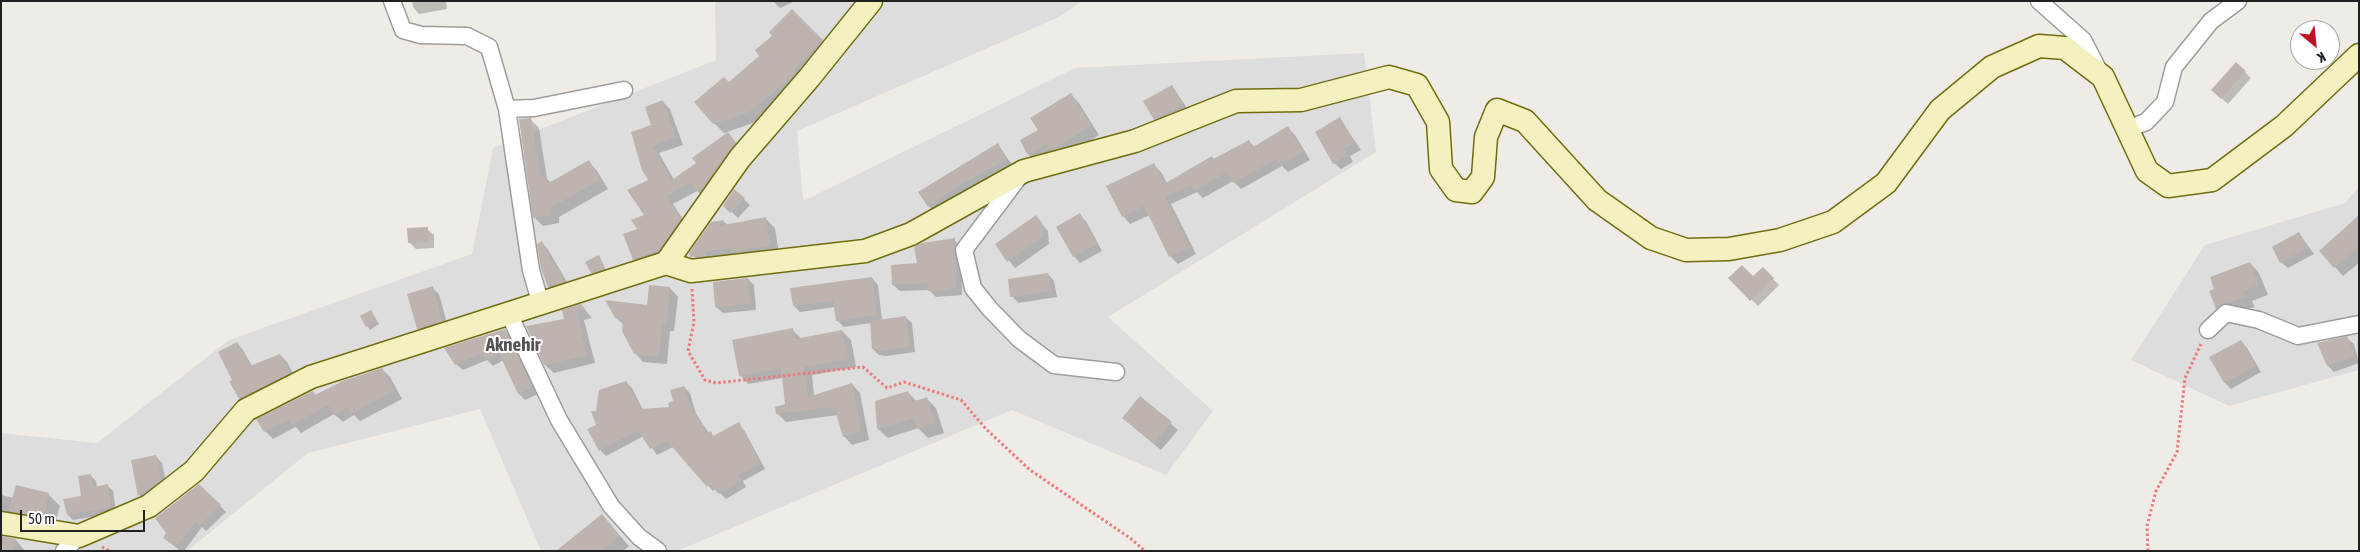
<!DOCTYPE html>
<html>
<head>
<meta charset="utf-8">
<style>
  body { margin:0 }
  #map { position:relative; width:2360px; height:552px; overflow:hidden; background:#efece7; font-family:"Asap Condensed",sans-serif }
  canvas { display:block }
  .frame { position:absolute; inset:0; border:2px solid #202020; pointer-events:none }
  .north { position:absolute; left:2290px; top:20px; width:50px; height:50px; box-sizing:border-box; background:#fff; border:1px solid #a6a6a6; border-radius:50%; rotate:152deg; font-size:14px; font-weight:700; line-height:20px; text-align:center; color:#202020 }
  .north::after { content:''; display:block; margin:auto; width:18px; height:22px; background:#bd1225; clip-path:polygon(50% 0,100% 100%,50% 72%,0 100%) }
  .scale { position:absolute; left:20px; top:510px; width:125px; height:22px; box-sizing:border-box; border:2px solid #202020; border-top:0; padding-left:6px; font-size:15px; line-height:18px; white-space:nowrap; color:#202020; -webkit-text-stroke:4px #fff; paint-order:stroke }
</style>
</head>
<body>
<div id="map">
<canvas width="2360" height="552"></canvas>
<div class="frame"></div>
<div class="north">K</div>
<div class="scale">50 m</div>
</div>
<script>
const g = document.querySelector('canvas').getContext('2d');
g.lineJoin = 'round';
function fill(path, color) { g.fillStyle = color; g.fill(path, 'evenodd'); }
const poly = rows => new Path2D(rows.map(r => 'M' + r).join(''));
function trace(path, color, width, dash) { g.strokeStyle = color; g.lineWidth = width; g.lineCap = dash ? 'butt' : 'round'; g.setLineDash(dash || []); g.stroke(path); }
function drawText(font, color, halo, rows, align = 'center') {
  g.font = font + ' "Asap Condensed",sans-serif'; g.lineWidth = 4; g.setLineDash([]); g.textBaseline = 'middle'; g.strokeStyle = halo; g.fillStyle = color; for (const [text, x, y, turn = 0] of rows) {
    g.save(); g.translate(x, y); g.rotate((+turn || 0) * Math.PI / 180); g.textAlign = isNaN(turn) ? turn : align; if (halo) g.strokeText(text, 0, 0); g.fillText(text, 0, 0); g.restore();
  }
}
fill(poly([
  [715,1,1082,1,1059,17,797,131,803,201,1075,68,1364,53,1376,152,1108,317,1213,411,1166,475,1012,410,677,551,541,551,480,409,308,453,187,551,1,551,1,433,97,443,229,340,472,254,493,148,716,60],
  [2359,187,2359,370,2229,406,2131,360,2205,245,2345,203]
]), '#dedddd');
fill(poly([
  [412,1,446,1,447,9,419,14,413,7],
  [773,1,795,1,780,8],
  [792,11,831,50,759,121,724,133,714,123,729,83,761,56],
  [2245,72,2251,78,2228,104,2219,96],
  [1172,86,1189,111,1161,125,1155,119],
  [1071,95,1079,103,1099,135,1063,158,1037,162,1028,154,1021,141,1040,131],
  [663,102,670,109,683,145,659,153,674,180,698,163,728,133,743,151,705,198,697,191,673,204,688,227,667,257,642,267,634,259,639,229,646,215,653,125],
  [530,119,539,128,547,179,551,183,589,162,597,171,608,189,559,217,559,223,543,226,534,217],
  [1340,119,1361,150,1350,156,1353,162,1341,169,1334,163],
  [1288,128,1295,135,1310,160,1288,172,1282,166,1241,189,1233,181,1203,198,1197,192,1171,204,1196,254,1178,264,1170,256,1150,215,1130,224,1123,216,1154,165,1161,172,1167,183,1248,141,1255,147],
  [998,145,1013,166,935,213,929,206],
  [735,191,750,205,738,218,724,205],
  [1079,215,1086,221,1102,251,1080,263,1074,256],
  [2359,216,2359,263,2343,276,2335,267],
  [1036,217,1048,231,1049,244,1015,268,996,244],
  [766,219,775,228,779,254,703,267,691,253,712,223,723,221,728,225],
  [427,229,434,235,434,248,416,249,409,242],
  [2299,233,2314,254,2288,268,2281,262],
  [954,240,961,246,962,295,936,297,929,290,900,291,893,285],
  [542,243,547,248,570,287,554,292,549,287],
  [599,256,607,272,595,276,592,273],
  [2250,263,2259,273,2268,295,2252,301,2255,307,2233,313,2226,317,2217,308,2215,290],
  [1763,269,1779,285,1758,306,1730,278,1753,278],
  [1048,274,1054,281,1057,297,1018,303,1012,296],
  [872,278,878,285,882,320,905,317,912,323,915,352,886,356,879,355,873,349,871,323,844,327,837,320,835,307,800,312,794,306],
  [748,279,754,285,756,310,723,313,716,307],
  [432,288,439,294,448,327,425,335,418,328],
  [670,288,678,297,674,331,670,331,667,364,643,362,635,353,624,325,616,318,649,306],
  [581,305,592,318,584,320,595,363,554,373,545,365,565,320],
  [371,311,379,324,370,330,362,317],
  [504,330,511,336,538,394,525,400,519,394,504,360,493,366,487,360,463,370,456,364],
  [792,330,802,339,842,331,851,340,856,367,812,375,814,396,852,384,860,393,869,440,852,445,844,436,838,415,786,422,777,413,787,405,783,378,748,384,740,375],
  [2347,338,2354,344,2359,363,2334,372,2328,366],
  [2241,341,2247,348,2261,372,2231,389,2225,383],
  [237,343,243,350,252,366,280,355,287,362,296,379,246,405,240,399,234,380],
  [382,369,390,377,402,399,360,421,354,415,343,422,334,414,301,433,296,427,273,439,265,431,313,392,316,396],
  [626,382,632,388,643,410,671,408,684,387,690,393,696,414,709,433,714,437,738,424,744,430,765,469,743,481,746,487,726,499,716,489,713,491,673,447,657,455,644,436,606,456,600,450,598,412],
  [908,392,917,402,927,399,936,408,944,433,928,438,918,428,888,438,878,429],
  [1140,398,1178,430,1161,450,1130,424],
  [156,456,162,463,167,486,146,502,140,496,132,461],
  [90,475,96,481,97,487,108,486,113,491,116,513,73,520,68,515,82,497],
  [199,485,226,512,206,531,202,527,184,551,180,551,165,537],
  [48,494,60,506,54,527,1,521,1,495,14,498],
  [602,515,629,546,623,551,566,551],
  [1,538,16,540,25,551,1,551]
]), '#0003');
fill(poly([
  [792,9,823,40,794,69,796,73,769,96,749,112,713,124,694,102,724,77,729,82,759,56,755,50,772,36,769,32],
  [2236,62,2246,71,2221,99,2211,90],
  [1172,85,1183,104,1154,120,1143,101],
  [1071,93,1091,126,1054,149,1050,150,1047,144,1027,154,1020,140,1038,130,1030,118],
  [663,100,676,137,652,146,672,180,696,163,692,158,728,132,736,143,703,187,696,191,690,183,667,196,681,219,659,250,633,260,623,234,637,229,631,220,644,215,627,190,648,180,642,170,631,132,651,125,645,107],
  [1340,117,1355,143,1344,149,1348,155,1333,164,1315,132],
  [531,118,540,176,545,176,547,184,589,160,600,180,550,208,550,215,533,218,519,119],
  [1288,126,1303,152,1280,165,1276,159,1233,183,1227,172,1194,191,1191,185,1165,197,1190,247,1169,257,1144,206,1122,217,1106,186,1154,163,1164,184,1212,156,1214,159,1249,140,1253,147],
  [998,143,1007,159,962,184,928,207,918,192],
  [734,189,745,198,730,213,723,206],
  [1080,213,1097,244,1073,257,1056,227],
  [1036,215,1042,223,1043,237,1007,262,995,244],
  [2359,215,2359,247,2334,268,2319,251],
  [766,217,770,245,731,252,731,248,705,252,706,256,690,257,689,253,711,222,724,220,718,226],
  [428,227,428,242,408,243,407,228],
  [2299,232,2308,247,2280,263,2272,247],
  [955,238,956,289,928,291,928,283,892,285,891,265,917,263,914,247,922,243],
  [542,241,553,263,566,281,548,287,541,268,537,244],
  [599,255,605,269,591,273,585,262],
  [2250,262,2259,285,2243,291,2246,297,2223,304,2216,309,2209,291,2214,289,2210,277],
  [1742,265,1753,276,1763,267,1774,278,1750,301,1728,278],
  [1048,273,1051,291,1010,297,1008,279],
  [872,277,877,315,836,321,833,301,793,306,790,288],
  [748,278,750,304,715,307,713,282],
  [649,285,670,287,666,324,662,323,659,356,634,354,622,331,623,319,615,318,605,300,647,305],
  [433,286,442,321,417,329,407,294],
  [581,304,585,309,577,311,587,355,544,365,526,326,564,319,562,310],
  [371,310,377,321,366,327,360,316],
  [906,316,910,346,879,351,879,349,872,349,870,321],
  [793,328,795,339,842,330,848,359,804,367,808,397,852,383,861,432,843,437,835,410,832,411,831,407,776,414,775,407,785,404,781,368,739,376,732,340],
  [505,329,533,388,518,394,499,353,486,360,482,353,455,365,444,348],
  [2347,336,2355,356,2327,366,2317,343],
  [2241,340,2256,366,2224,383,2209,357],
  [237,342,250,366,280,354,290,373,239,399,229,381,232,380,218,352],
  [382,368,394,391,351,414,347,407,334,415,328,405,292,425,289,419,264,432,256,419,313,391,315,395,343,381],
  [626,381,641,409,669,407,668,403,673,401,670,390,684,386,693,415,696,413,707,433,711,431,713,436,739,422,760,463,738,475,741,480,719,494,710,484,707,487,667,441,650,449,638,430,599,451,587,429,596,425,591,411,596,411,599,390],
  [908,391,912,402,927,397,935,423,917,429,914,418,877,429,875,401],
  [1140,396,1172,422,1154,444,1122,418],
  [156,455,161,480,138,496,131,460],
  [91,474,93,487,108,484,111,507,67,515,63,499,81,496,78,476],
  [199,484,221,505,199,526,195,522,176,547,163,538,166,533,155,518],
  [16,485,49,493,43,517,9,511],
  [602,514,620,536,602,551,556,551],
  [1,536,16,539,13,551,1,551]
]), '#bdb4b0');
const street = poly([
  [392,1,403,30,421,35,467,36,489,47,507,109,531,270,541,305],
  [2039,1,2083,40,2099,71],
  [507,109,534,108,624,90],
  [2127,129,2146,122,2165,102,2174,67,2211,21,2238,1],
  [1019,177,964,250,973,288,989,308,1019,339,1054,365,1116,372],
  [509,314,559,420,611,506,639,537,658,551],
  [2208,330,2226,313,2259,320,2298,336,2359,324],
  [64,551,79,536]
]);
const secondary = poly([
  [666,263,691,271,865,251,911,234,1024,171,1135,141,1236,101,1301,100,1389,77,1417,85,1438,122,1441,169,1456,190,1472,192,1483,177,1486,137,1497,110,1525,121,1597,200,1651,238,1686,250,1729,249,1780,240,1833,222,1886,183,1940,110,1992,67,2039,46,2065,48,2103,77,2147,171,2168,186,2212,180,2284,126,2359,55],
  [1,523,79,536,149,506,194,471,246,410,311,377,666,263,740,158,809,78,871,1]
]);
trace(street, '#9d9d9d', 19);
trace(secondary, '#6e6e0f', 25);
trace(poly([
  [692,289,694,322,688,351,705,380,716,383,863,367,887,388,904,382,961,400,987,430,1030,470,1130,538,1145,551],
  [102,547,110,551],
  [2148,551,2147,526,2156,491,2177,452,2185,378,2201,344]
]), '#ed7a7a', 3, [2.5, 2.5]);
trace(street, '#fff', 16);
trace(secondary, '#f4f1c0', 22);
drawText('bold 19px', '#535353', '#fff', [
  ["Aknehir",513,345]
]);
</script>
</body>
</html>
